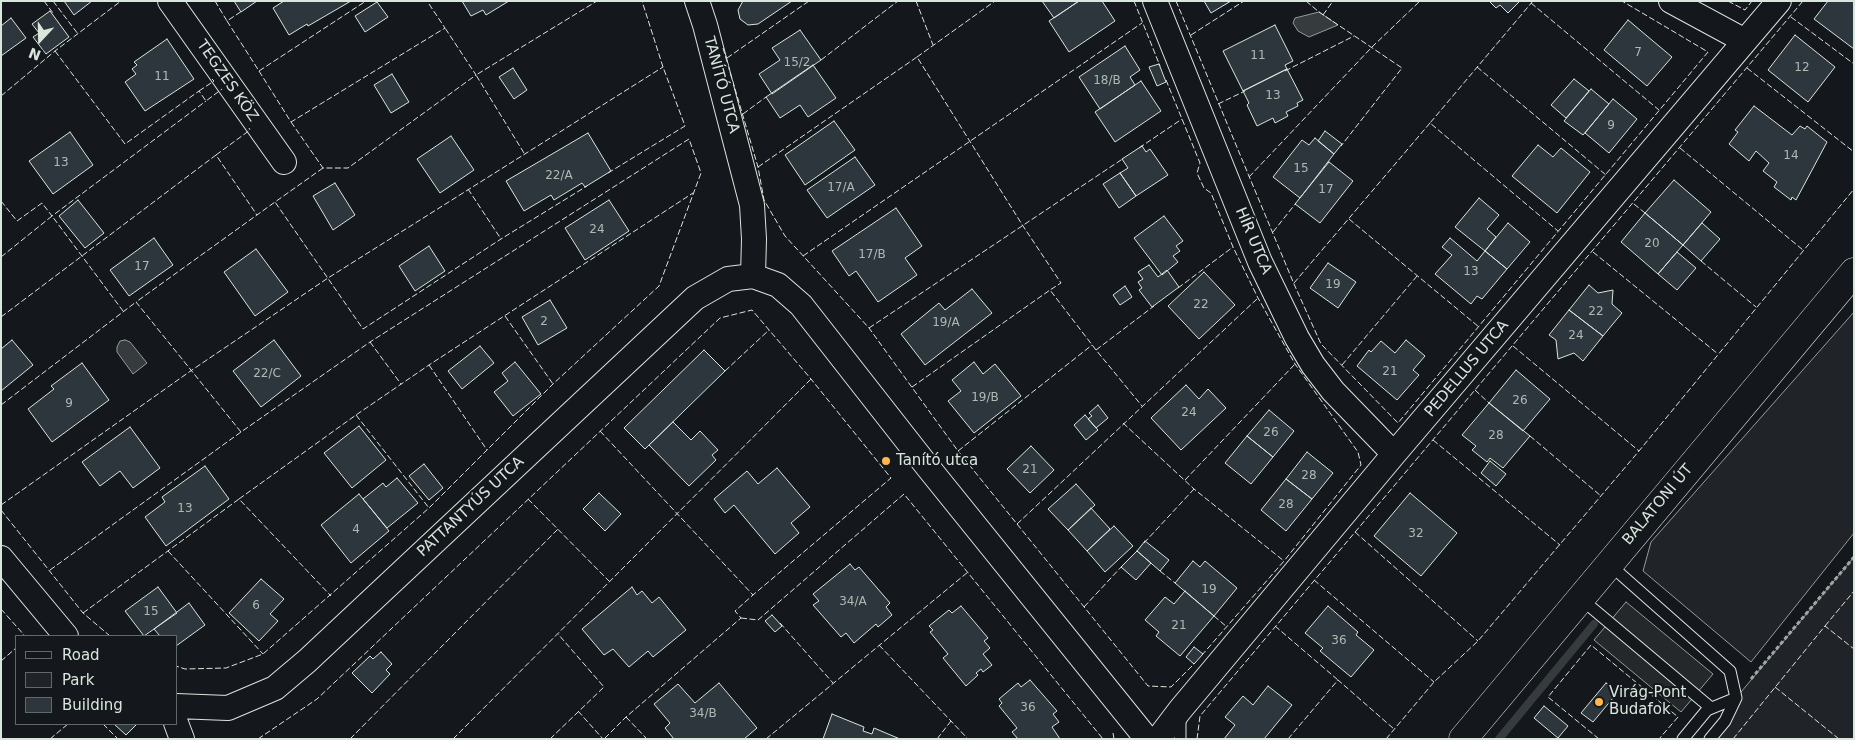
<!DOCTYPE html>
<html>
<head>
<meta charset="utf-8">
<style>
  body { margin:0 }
  #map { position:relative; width:1855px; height:740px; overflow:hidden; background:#14181c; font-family:"DejaVu Sans",sans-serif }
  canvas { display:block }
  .frame { position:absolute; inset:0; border:2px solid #d8e6dc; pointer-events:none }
  .legend { position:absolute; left:15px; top:635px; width:162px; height:90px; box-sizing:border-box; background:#14181c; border:1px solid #626a69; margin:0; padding:6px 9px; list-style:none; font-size:15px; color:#d8e6dc }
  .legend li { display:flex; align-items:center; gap:10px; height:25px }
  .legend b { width:25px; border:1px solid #626a69 }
  .north { position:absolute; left:15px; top:15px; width:50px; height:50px; -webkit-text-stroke:4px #14181c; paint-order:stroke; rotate:201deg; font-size:14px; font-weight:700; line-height:20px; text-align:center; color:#d8e6dc }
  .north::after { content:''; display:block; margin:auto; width:18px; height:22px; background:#d8e6dc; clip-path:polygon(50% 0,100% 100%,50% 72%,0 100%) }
</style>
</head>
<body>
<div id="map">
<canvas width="1855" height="740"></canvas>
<div class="frame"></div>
<ul class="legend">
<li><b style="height:6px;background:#14181c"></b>Road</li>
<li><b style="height:14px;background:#202428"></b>Park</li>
<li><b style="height:14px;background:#2c363c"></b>Building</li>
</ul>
<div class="north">N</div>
</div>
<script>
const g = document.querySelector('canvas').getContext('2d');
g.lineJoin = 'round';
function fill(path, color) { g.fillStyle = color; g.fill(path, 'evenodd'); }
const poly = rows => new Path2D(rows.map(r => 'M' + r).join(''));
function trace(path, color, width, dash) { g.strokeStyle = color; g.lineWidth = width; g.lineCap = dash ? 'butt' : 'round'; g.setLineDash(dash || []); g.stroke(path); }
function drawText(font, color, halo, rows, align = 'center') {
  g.font = font + ' "DejaVu Sans",sans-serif'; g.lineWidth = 4; g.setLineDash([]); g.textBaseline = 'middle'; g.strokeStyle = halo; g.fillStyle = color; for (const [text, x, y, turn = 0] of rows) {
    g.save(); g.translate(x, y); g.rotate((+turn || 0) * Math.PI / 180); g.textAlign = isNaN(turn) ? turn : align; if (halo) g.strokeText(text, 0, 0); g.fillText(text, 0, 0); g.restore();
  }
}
const green = poly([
  [1854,312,1854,533,1751,662,1643,571,1651,542,1854,312],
  [1854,557,1854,739,1710,739,1736,698,1854,557]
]);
fill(green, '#202428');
trace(green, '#939e99', 1);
const parking = poly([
  [1626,602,1713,674,1681,712,1594,640,1626,602]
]);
fill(parking, '#24282b');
trace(parking, '#939e99', 1);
const water = poly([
  [1319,12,1338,25,1309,37,1298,31,1293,23,1295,18,1319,12],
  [125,340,130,342,147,363,133,374,117,352,117,347,120,341,125,340]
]);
fill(water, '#363b3e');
trace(water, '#939e99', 1);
trace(poly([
  [1499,739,1594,624]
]), '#363b3e', 8);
const building = poly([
  [64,1,92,1,74,15,64,1],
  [234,1,257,1,241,12,234,1],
  [284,1,351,1,308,26,307,24,289,35,273,8,284,1],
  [462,1,509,1,486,15,483,10,471,16,462,1],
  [792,1,758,24,748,25,740,19,738,10,743,1,792,1],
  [1042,1,1079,1,1054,18,1042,1],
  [1079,1,1102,1,1115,21,1069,52,1049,21,1079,1],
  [1204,1,1231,1,1211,13,1204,1],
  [1489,1,1520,1,1508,13,1500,5,1496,8,1489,1],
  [1828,1,1854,1,1854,49,1814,19,1828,1],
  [377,2,388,17,365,32,355,16,377,2],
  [50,11,69,37,46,54,33,37,39,33,32,24,50,11],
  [11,18,26,38,1,56,1,26,11,18],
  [1628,20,1672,57,1647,86,1604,50,1628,20],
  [1275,25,1293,61,1285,65,1287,69,1243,91,1223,51,1275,25],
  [800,30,821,60,772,94,759,74,780,60,772,48,800,30],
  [1795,35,1835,67,1808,102,1768,70,1795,35],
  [167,39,194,79,145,111,125,82,136,74,132,69,137,65,134,62,167,39],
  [1125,46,1140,70,1130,77,1135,85,1100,109,1079,77,1125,46],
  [1159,64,1166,82,1157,86,1149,67,1159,64],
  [813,65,836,98,808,117,800,105,780,118,766,97,813,65],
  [513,68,527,90,514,99,499,77,513,68],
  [1287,69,1303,100,1297,103,1298,106,1286,112,1288,116,1275,123,1273,118,1257,126,1247,105,1249,103,1243,91,1287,69],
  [392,74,409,102,391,113,374,85,392,74],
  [1574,79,1589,91,1566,118,1551,105,1574,79],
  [1141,81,1161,111,1115,142,1095,112,1141,81],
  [1591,89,1609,104,1583,135,1564,121,1591,89],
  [1613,99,1637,119,1609,153,1585,133,1613,99],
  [1754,106,1792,135,1800,126,1805,129,1807,126,1827,142,1796,200,1792,197,1791,200,1774,187,1777,182,1763,171,1769,163,1756,151,1749,161,1729,144,1738,132,1735,130,1754,106],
  [834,121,855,150,805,185,785,155,834,121],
  [1325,131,1342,144,1334,154,1318,141,1325,131],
  [70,132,93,165,53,194,29,161,70,132],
  [588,133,611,171,585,187,582,183,554,200,551,195,524,211,506,181,588,133],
  [451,136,474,170,440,193,417,159,451,136],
  [1315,138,1334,154,1300,198,1273,177,1302,140,1309,145,1315,138],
  [1538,145,1553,157,1561,148,1590,172,1557,213,1512,176,1538,145],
  [1142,146,1146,152,1150,149,1168,175,1136,196,1120,173,1128,168,1122,159,1142,146],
  [855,157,875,185,827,218,807,190,855,157],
  [1329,162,1353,181,1320,223,1295,204,1329,162],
  [1120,173,1136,196,1119,208,1103,184,1120,173],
  [1674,180,1711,212,1683,245,1645,213,1674,180],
  [335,183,355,215,333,230,313,196,335,183],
  [1479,198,1499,215,1487,229,1496,237,1485,251,1455,227,1479,198],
  [78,200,104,233,85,248,59,216,78,200],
  [609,200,629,231,585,260,565,228,609,200],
  [896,208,922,246,905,258,917,275,878,302,856,271,849,276,832,251,896,208],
  [1645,213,1683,245,1658,274,1621,242,1645,213],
  [1164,216,1183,241,1176,246,1180,251,1173,256,1178,262,1162,275,1134,238,1164,216],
  [1508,223,1530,242,1507,269,1485,251,1508,223],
  [1702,223,1720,239,1701,261,1683,245,1702,223],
  [154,238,173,265,129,296,110,270,154,238],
  [1450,238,1477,261,1485,251,1507,269,1482,299,1477,296,1471,304,1435,274,1452,255,1442,247,1450,238],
  [429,246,445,271,415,291,399,266,429,246],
  [256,249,288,292,255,316,224,272,256,249],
  [1677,252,1696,268,1677,290,1658,274,1677,252],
  [1328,263,1356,282,1338,308,1310,288,1328,263],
  [1149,265,1158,277,1167,270,1179,287,1152,307,1139,290,1142,288,1138,282,1143,279,1138,272,1149,265],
  [1204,272,1235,305,1199,339,1168,306,1204,272],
  [1589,285,1598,293,1613,290,1612,304,1622,313,1603,336,1569,310,1589,285],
  [1125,286,1132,297,1120,305,1113,295,1125,286],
  [972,289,992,313,925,365,901,334,939,303,945,310,972,289],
  [550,300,567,328,538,345,522,317,550,300],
  [1569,310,1603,336,1583,361,1574,353,1558,359,1556,340,1549,335,1569,310],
  [12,340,33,365,1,391,1,349,12,340],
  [274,340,301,376,261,407,233,371,274,340],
  [1406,340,1425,356,1413,370,1419,375,1397,400,1357,366,1369,350,1371,352,1381,341,1395,353,1406,340],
  [480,346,494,363,462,389,448,371,480,346],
  [704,350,725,371,645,449,624,428,704,350],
  [515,362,541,394,513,416,494,392,508,381,502,373,515,362],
  [974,362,983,374,995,364,1021,396,974,433,948,401,961,391,952,380,974,362],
  [82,363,109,400,52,442,28,409,54,389,51,386,82,363],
  [1516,370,1550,399,1523,431,1489,403,1516,370],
  [1186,385,1199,399,1208,389,1226,408,1181,450,1151,418,1186,385],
  [1489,403,1530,436,1503,468,1490,458,1487,462,1472,450,1476,446,1462,435,1489,403],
  [1098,405,1108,418,1096,428,1088,419,1092,416,1089,413,1098,405],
  [1269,410,1294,431,1273,457,1247,436,1269,410],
  [1085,415,1098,430,1086,440,1074,425,1085,415],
  [673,422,691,440,700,431,718,450,712,455,716,460,689,486,649,445,673,422],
  [359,426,386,460,352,488,324,453,359,426],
  [130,427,160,468,133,488,120,471,100,486,82,462,130,427],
  [1247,436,1273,457,1251,484,1225,463,1247,436],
  [1031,446,1054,470,1030,493,1007,469,1031,446],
  [1307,452,1333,473,1312,499,1286,479,1307,452],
  [1490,461,1506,474,1496,486,1481,473,1490,461],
  [424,464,443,488,429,500,409,476,424,464],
  [205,466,229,499,166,546,145,517,165,502,162,497,205,466],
  [777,468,810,507,791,523,799,533,775,554,734,505,725,513,714,499,747,471,758,484,777,468],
  [397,478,418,503,387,528,363,499,383,483,386,487,397,478],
  [1286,479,1312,499,1286,531,1261,510,1286,479],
  [1076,484,1095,505,1068,530,1048,509,1076,484],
  [599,493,621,514,605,531,583,509,599,493],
  [1410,493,1457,533,1421,576,1374,536,1410,493],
  [359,494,389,531,351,563,321,525,359,494],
  [1091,508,1110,529,1087,551,1068,530,1091,508],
  [1114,526,1133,546,1105,572,1087,551,1114,526],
  [1145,541,1169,560,1160,571,1137,551,1145,541],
  [1137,551,1151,563,1136,580,1121,567,1137,551],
  [1193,561,1200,567,1205,561,1237,588,1214,616,1175,583,1193,561],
  [850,564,855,570,859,567,890,603,886,607,892,615,878,627,876,624,854,643,846,633,841,637,813,605,819,601,813,594,850,564],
  [261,579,284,599,270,614,278,621,259,641,229,613,261,579],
  [158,587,177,613,144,636,125,611,158,587],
  [632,587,637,595,642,591,652,603,659,597,686,630,653,657,648,651,629,667,613,649,604,655,582,629,632,587],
  [1185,591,1214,616,1180,656,1156,636,1159,632,1145,620,1165,597,1174,604,1185,591],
  [189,603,205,625,176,646,176,636,160,636,154,629,189,603],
  [961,606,988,638,984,641,990,648,983,654,992,665,983,672,981,669,976,673,978,675,966,686,943,658,948,654,930,632,933,630,929,626,949,610,952,613,961,606],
  [1328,606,1358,632,1356,635,1374,650,1351,677,1320,651,1323,648,1305,633,1328,606],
  [772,615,782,626,775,632,765,621,772,615],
  [1194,647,1203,654,1194,664,1186,657,1194,647],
  [381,652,392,664,386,670,390,674,372,693,352,673,370,656,373,659,381,652],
  [1030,680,1057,711,1053,714,1059,722,1052,727,1060,739,1018,739,1012,732,1017,728,999,706,1002,703,999,699,1018,683,1021,687,1030,680],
  [719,683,757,728,744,739,674,739,665,728,670,723,654,704,678,684,695,703,719,683],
  [1606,683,1618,692,1593,722,1581,713,1606,683],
  [1268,686,1292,705,1264,739,1224,739,1235,725,1225,717,1243,696,1253,705,1268,686],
  [1544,706,1568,726,1558,738,1534,718,1544,706],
  [832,714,864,727,863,731,872,734,874,728,900,739,823,739,832,714],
  [114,724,134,724,136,725,126,735,114,724]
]);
fill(building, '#2c363c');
trace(building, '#d8e6dc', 1);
const service = poly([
  [1609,564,1730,671,1736,698,1725,721,1710,739],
  [1580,598,1711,708],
  [1180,716,1180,739],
  [1683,739,1707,710,1736,698]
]);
const minor = poly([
  [170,1,284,162],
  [697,1,705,25,752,205,754,239,753,276],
  [1155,1,1260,262,1297,338,1313,365,1333,391,1394,454],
  [1671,1,1745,41],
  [1,558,66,636],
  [176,706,228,708,275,688,307,661,695,298,728,279,753,276,778,285,801,305,927,466,1147,739],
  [176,723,182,739],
  [1158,739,1180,710,1394,454,1779,1]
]);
const primary = poly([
  [1463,739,1854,272]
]);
trace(service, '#d8e6dc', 13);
trace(minor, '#d8e6dc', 26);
trace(primary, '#d8e6dc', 29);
trace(poly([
  [1751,679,1854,557]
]), '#9da8a2', 3, [4, 2.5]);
trace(service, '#14181c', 11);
trace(minor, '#14181c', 24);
trace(primary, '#14181c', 28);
trace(poly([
  [44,1,53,13],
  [53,1,78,34],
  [215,1,227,21,242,11],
  [916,1,933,45],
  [1134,1,1160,66],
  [1176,1,1294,284,1321,344,1398,423,1708,52,1622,1],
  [1306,1,1319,12,1402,68,1341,146],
  [1533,1,1430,123,1558,231],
  [1728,1,1745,10,1752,1],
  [1531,3,1659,110],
  [1323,15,1333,1],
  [1791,17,1854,64],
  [227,21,259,71,366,1],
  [1191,35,1244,1],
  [723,48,758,167,764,200,785,236,869,328,958,451,1148,686,1171,687,1195,663],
  [55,51,125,144,199,91,206,101,222,89],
  [917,57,995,1],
  [727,58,809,1],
  [821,60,898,1],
  [1477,67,1606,175],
  [1747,68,1854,152],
  [259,71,291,122,445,28,427,1],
  [1285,71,1354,36],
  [1166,80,1200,163,1197,173,1204,188,1211,193,1233,247,1258,298,1295,364,1358,452,1361,465,1284,561,1202,655],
  [199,91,214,81,212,79],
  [1,96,55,51,121,1],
  [1218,104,1245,91],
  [743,114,766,97],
  [291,122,323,168,348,168,476,75,445,28],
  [1139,148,1182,119],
  [1680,148,1803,250],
  [524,153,476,75,597,1],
  [216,155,250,130,249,128],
  [758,167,917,57,1023,226,1061,283,1050,290,1096,350,1142,406],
  [323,168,275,202,363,329,501,239,587,186],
  [608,173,685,126,663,67,642,1],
  [1249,177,1372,47,1420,1],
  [468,189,501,239],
  [1,201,17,221,42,203,52,216,206,101],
  [1634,204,1645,213],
  [1349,219,1479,327],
  [1273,232,1296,203],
  [1593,252,1718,354],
  [803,256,1142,23],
  [1,257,52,216,123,311],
  [1701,261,1756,307],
  [1294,283,1430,123],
  [1178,288,1233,247],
  [505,316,553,384],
  [1,317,216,155,257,215],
  [869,328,1124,158],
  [370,342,401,384],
  [1513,346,1639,451],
  [1096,350,1154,306],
  [429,365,487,450],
  [1342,365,1417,276],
  [725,371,769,330],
  [912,387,1050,290],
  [1475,390,1489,403],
  [1,405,136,302],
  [356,415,429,508],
  [1123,423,1194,489,1284,561],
  [600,431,753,595,735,611,741,618,626,717,604,739],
  [241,432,136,302,275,202],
  [1530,436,1601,496],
  [1433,440,1560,545],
  [958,451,1092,345],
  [1185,480,1295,364],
  [239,499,356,415,429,365,693,193],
  [528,499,610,582],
  [1,505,192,370,328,278,663,67],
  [1,510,83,613,110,636],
  [1017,524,1258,298],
  [1355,532,1478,641],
  [1144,543,1194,489],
  [168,551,263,654],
  [50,570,241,432,370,342,689,139,701,173,659,286,553,384,429,508,263,654,226,668,185,669,176,666],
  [1160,571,1175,583],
  [1314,580,1434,682],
  [1084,607,1123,565],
  [1,609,25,636],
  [83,613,239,499,331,596],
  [1214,616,1227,627],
  [741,618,758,620,904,494,1103,739],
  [780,623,833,683],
  [1275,626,1338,680],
  [1825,626,1854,591],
  [879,645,968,739],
  [1,661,16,648],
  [1775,687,1839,739],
  [578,711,603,739],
  [626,717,647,739],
  [103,724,118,739],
  [1113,733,1114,739],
  [50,739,68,724],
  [258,739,317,699,720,318,752,310,811,379,891,478,753,595],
  [350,739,558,529],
  [453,739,811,379],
  [550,739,604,687,558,634],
  [766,739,968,572],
  [937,739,951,721],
  [1197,739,1200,716,1803,1],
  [1288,739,1338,680,1394,729],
  [1386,739,1434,682,1478,641,1639,451,1854,189],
  [1599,739,1548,697,1591,645,1678,717,1659,739],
  [1733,739,1825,626,1854,649]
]), '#d8e6dc', 1, [6, 2.5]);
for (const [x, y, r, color] of [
  [886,461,5,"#ffb74d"],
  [1599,702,5,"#ffb74d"]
]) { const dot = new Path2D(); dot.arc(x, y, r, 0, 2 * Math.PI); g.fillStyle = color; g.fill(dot); trace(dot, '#14181c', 2); }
drawText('12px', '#adbab4', null, [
  ["7",1638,53],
  ["11",1258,56],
  ["15/2",797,63],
  ["12",1802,68],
  ["11",162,77],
  ["18/B",1107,81],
  ["13",1273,96],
  ["9",1611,126],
  ["14",1791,156],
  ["13",61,163],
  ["15",1301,169],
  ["22/A",559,176],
  ["17/A",841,188],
  ["17",1326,190],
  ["24",597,230],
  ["20",1652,244],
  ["17/B",872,255],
  ["17",142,267],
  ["13",1471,272],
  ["19",1333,285],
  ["22",1201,305],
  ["22",1596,312],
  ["2",544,322],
  ["19/A",946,323],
  ["24",1576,336],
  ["21",1390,372],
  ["22/C",267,374],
  ["19/B",985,398],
  ["26",1520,401],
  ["9",69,404],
  ["24",1189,413],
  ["26",1271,433],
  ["28",1496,436],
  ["21",1030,470],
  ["28",1309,476],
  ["28",1286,505],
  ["13",185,509],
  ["4",356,530],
  ["32",1416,534],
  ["19",1209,590],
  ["34/A",853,602],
  ["6",256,606],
  ["15",151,612],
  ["21",1179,626],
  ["36",1339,641],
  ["36",1028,708],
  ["34/B",703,714]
]);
drawText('15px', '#d8e6dc', '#14181c', [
  ["TEGZES KÖZ",227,81,55],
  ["TANÍTÓ UTCA",721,85,75],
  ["HÍR UTCA",1253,241,67],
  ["PEDELLUS UTCA",1467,369,-50],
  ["BALATONI ÚT",1658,505,-50],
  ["PATTANTYÚS UTCA",471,507,-43]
]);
drawText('15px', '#d8e6dc', '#14181c', [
  ["Tanító utca",896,461],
  ["Virág-Pont",1609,693],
  ["Budafok",1609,710]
], 'left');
</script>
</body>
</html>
